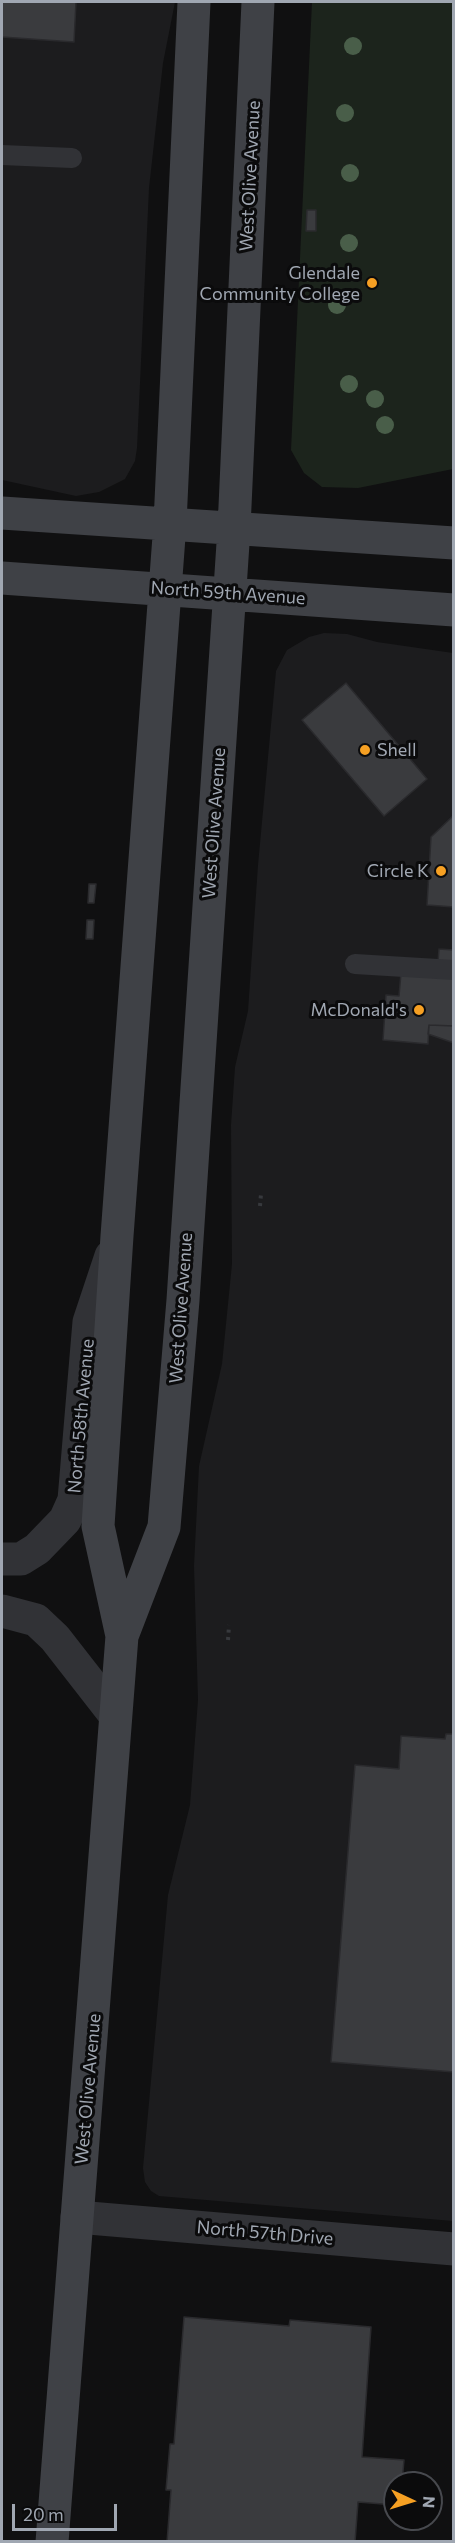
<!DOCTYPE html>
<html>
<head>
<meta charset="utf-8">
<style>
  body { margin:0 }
  #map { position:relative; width:455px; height:2543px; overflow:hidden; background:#101011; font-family:Commissioner,sans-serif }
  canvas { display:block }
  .frame { position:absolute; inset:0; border:3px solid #a0a7b2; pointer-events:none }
  .north { position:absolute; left:383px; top:2471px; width:60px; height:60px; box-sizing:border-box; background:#0b0b0c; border:2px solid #47494e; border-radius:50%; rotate:94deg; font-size:16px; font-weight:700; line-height:24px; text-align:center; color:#a0a7b2 }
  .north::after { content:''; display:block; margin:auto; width:21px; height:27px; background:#f6a023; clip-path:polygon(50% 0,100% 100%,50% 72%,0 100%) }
  .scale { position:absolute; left:12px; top:2504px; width:105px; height:27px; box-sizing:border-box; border:3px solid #a0a7b2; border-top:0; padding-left:8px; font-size:18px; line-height:21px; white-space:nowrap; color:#a0a7b2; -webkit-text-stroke:4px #0b0b0c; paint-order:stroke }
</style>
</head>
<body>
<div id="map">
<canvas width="455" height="2543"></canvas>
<div class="frame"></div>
<div class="north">N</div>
<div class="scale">20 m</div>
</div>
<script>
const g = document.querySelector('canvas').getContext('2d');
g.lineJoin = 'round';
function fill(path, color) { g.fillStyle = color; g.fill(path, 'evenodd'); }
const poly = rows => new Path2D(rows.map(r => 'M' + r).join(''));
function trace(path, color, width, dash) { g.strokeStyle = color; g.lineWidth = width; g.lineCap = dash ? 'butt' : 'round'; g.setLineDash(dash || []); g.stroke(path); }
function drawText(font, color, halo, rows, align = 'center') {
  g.font = font + ' Commissioner,sans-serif'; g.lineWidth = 6; g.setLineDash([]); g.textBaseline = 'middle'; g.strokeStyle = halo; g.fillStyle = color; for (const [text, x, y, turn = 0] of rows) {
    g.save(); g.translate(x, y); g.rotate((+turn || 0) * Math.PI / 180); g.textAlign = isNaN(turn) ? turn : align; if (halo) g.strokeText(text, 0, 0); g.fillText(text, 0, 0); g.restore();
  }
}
fill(poly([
  [2,2,175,2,163,63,149,188,137,448,135,461,125,479,99,492,76,496,2,480],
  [324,633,347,634,377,642,453,653,453,2221,159,2196,151,2191,145,2182,143,2168,168,1895,190,1805,198,1700,194,1566,199,1466,222,1364,232,1264,231,1125,235,1067,248,1011,258,865,276,671,287,650,309,637]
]), '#1c1c1e');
fill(poly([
  [312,2,453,2,453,469,358,488,322,487,304,473,291,450]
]), '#1c241c');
const building = poly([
  [2,2,76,2,74,42,2,37,2,2],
  [307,210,316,210,316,231,306,231,307,210],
  [346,683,427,779,384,816,302,720,346,683],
  [454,815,454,907,427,905,431,837,454,815],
  [89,884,96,884,94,903,88,903,89,884],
  [87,920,94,920,93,939,86,939,87,920],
  [439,949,454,950,454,976,437,975,439,949],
  [401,973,454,976,454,1026,429,1025,428,1044,383,1040,386,995,399,996,401,973],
  [429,1025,454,1026,454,1043,428,1034,429,1025],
  [446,1734,454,1734,454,2072,331,2062,355,1765,399,1769,401,1736,445,1739,446,1734],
  [184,2317,289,2326,290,2320,371,2327,362,2457,404,2460,402,2483,395,2483,395,2505,358,2502,355,2542,167,2542,171,2490,166,2490,170,2444,174,2444,184,2317]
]);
fill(building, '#3a3b3e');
trace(building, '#2a2a2d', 1.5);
trace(poly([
  [260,1206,261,1194],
  [228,1640,229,1625]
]), '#37393d', 4, [3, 4.5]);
trace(poly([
  [2,155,72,158],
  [355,964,454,970]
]), '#313236', 20);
trace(poly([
  [2,1559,21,1559,37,1549,65,1520,74,1500,89,1322,111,1256],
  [2,1611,36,1620,55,1638,115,1715],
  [77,2217,454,2249]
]), '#313236', 33);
trace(poly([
  [2,513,454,543],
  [2,578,454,610],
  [122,1636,98,1526,117,1236,170,523,194,2],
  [52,2542,122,1636,164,1527,183,1300,234,528,258,2]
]), '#3f4146', 33);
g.fillStyle = '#495e49';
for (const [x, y] of [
  [353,46],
  [345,113],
  [350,173],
  [349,243],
  [337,305],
  [349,384],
  [375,399],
  [385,425]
]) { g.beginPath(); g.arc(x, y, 9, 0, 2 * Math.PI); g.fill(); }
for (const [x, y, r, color] of [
  [372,283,6,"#f6a023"],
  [365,750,6,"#f6a023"],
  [441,871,6,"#f6a023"],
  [419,1010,6,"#f6a023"]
]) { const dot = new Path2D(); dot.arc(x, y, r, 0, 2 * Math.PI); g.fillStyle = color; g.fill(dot); trace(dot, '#0b0b0c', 2); }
drawText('18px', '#a0a7b2', '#0b0b0c', [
  ["West Olive Avenue",250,176,-87],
  ["North 59th Avenue",228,593,4],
  ["West Olive Avenue",214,823,-86],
  ["West Olive Avenue",181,1308,-86],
  ["North 58th Avenue",81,1416,-85],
  ["West Olive Avenue",88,2089,-85],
  ["North 57th Drive",265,2233,5]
]);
drawText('18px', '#a0a7b2', '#0b0b0c', [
  ["Glendale",360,273],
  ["Community College",360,294],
  ["Shell",377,750,"left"],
  ["Circle K",429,871],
  ["McDonald's",407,1010]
], 'right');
</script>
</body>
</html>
